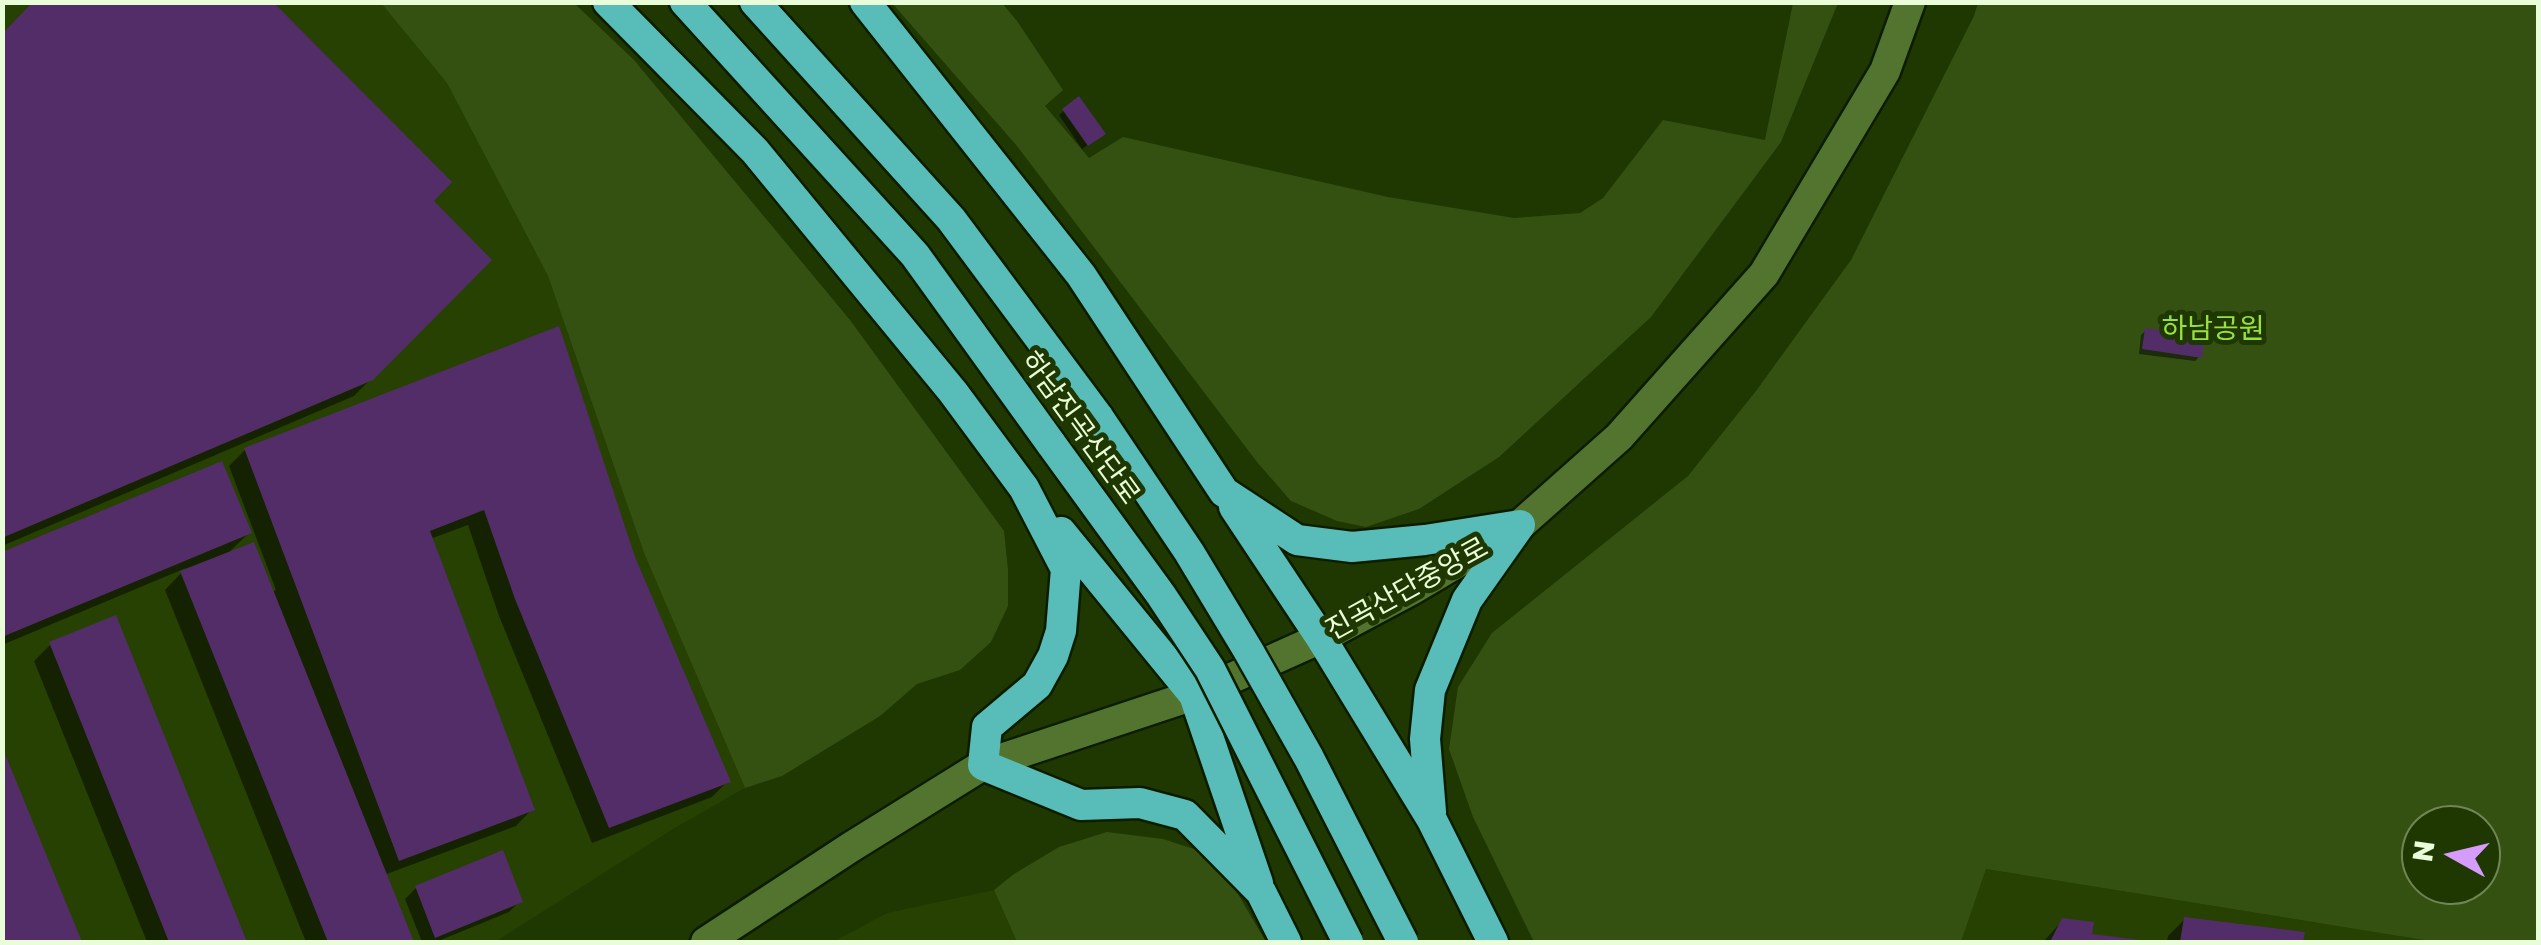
<!DOCTYPE html>
<html>
<head>
<meta charset="utf-8">
<style>
  body { margin:0 }
  #map { position:relative; width:2541px; height:945px; overflow:hidden; background:#1f3700; font-family:"Golos Text",sans-serif }
  canvas { display:block }
  .frame { position:absolute; inset:0; border:5px solid #e9fdd8; pointer-events:none }
  .north { position:absolute; left:2401px; top:805px; width:100px; height:100px; box-sizing:border-box; background:#1f3700; border:2px solid #708656; border-radius:50%; rotate:278deg; font-size:28px; font-weight:700; line-height:40px; text-align:center; color:#e9fdd8 }
  .north::after { content:''; display:block; margin:auto; width:35px; height:45px; background:#d59cfb; clip-path:polygon(50% 0,100% 100%,50% 72%,0 100%) }
</style>
</head>
<body>
<div id="map">
<canvas width="2541" height="945"></canvas>
<div class="frame"></div>
<div class="north">N</div>
</div>
<script>
const g = document.querySelector('canvas').getContext('2d');
g.lineJoin = 'round';
function fill(path, color) { g.fillStyle = color; g.fill(path, 'evenodd'); }
const poly = rows => new Path2D(rows.map(r => 'M' + r).join(''));
function trace(path, color, width, dash) { g.strokeStyle = color; g.lineWidth = width; g.lineCap = dash ? 'butt' : 'round'; g.setLineDash(dash || []); g.stroke(path); }
function drawText(font, color, halo, rows, align = 'center') {
  g.font = font + ' "Golos Text","Noto Sans KR",sans-serif'; g.lineWidth = 10; g.setLineDash([]); g.textBaseline = 'middle'; g.strokeStyle = halo; g.fillStyle = color; for (const [text, x, y, turn = 0] of rows) {
    g.save(); g.translate(x, y); g.rotate((+turn || 0) * Math.PI / 180); g.textAlign = isNaN(turn) ? turn : align; if (halo) g.strokeText(text, 0, 0); g.fillText(text, 0, 0); g.restore();
  }
}
fill(poly([
  [2,3,381,3,447,83,548,276,644,553,745,788,673,829,495,942,3,942],
  [1986,869,2436,942,1961,942],
  [994,890,1017,942,833,942,887,913]
]), '#274102');
fill(poly([
  [381,3,574,3,634,60,850,320,1004,531,1008,570,1008,606,991,642,960,670,917,684,880,716,782,776,745,788,644,553,548,276,447,83],
  [892,3,1002,3,1017,21,1063,90,1045,106,1089,158,1123,137,1388,197,1514,218,1580,213,1603,198,1663,120,1765,140,1793,3,1838,3,1781,142,1651,317,1499,457,1419,509,1366,527,1337,521,1291,501,1257,462,1017,146],
  [1978,3,2538,3,2538,942,2436,942,1986,869,1961,942,1534,942,1473,817,1449,749,1458,687,1492,633,1688,476,1756,391,1851,260,1974,16],
  [2421,825,2481,825,2481,885,2421,885],
  [1107,832,1163,839,1197,850,1231,882,1266,942,1017,942,994,890,1014,874,1059,847]
]), '#355112');
fill(poly([
  [2,37,430,201,489,260,354,396,2,546],
  [1064,111,1098,138,1082,149,1059,115],
  [558,330,632,558,728,781,712,797,592,843,499,616,468,525,430,539,532,809,516,826,384,875,411,942,306,942,165,590,186,568,2,645,2,554,249,533,226,555,271,592,276,590,229,466,245,450],
  [2146,330,2200,356,2195,361,2139,354,2141,335],
  [114,618,244,942,147,942,34,661,50,645],
  [416,888,520,901,509,912,436,942,422,942,405,899],
  [2185,919,2302,935,2301,942,2167,942,2168,936],
  [2063,920,2090,936,2138,942,2043,942]
]), '#0007');
fill(poly([
  [33,2,273,2,452,182,434,201,492,260,373,380,2,538,2,34],
  [1079,96,1106,134,1088,146,1062,109],
  [559,326,635,557,731,782,609,828,515,599,484,510,430,531,535,810,399,861,244,448],
  [2145,328,2205,336,2202,358,2142,349],
  [222,461,252,533,2,637,2,552],
  [254,542,414,942,328,942,180,571],
  [116,615,247,942,169,942,49,642],
  [2,749,3,749,82,942,2,942],
  [503,850,523,902,435,938,415,886],
  [2184,917,2305,932,2303,942,2180,942],
  [2062,918,2094,922,2092,934,2140,940,2140,942,2050,942]
]), '#522d68');
const minor = poly([
  [706,942,851,847,983,765,1194,695,1321,638,1411,590,1520,525,1619,437,1764,274,1885,71,1910,2]
]);
const highway = poly([
  [608,2,755,151,953,392,1024,488,1066,569,1061,631,1053,656,1037,685,987,727,983,765,1081,805,1140,803,1185,815,1261,892,1286,942],
  [685,2,915,255,1052,445],
  [755,2,951,219,1099,418],
  [865,2,1081,275,1224,492,1297,540,1352,547,1425,540,1520,525],
  [1234,507,1321,638,1432,820,1493,942],
  [1061,532,1194,695,1258,883],
  [1431,812,1425,739,1430,690,1467,600,1520,525]
]);
trace(minor, '#0c1c00', 35);
trace(highway, '#0c1c00', 35);
trace(minor, '#52742f', 30);
trace(highway, '#58bdb8', 30);
const highwayBridge = poly([
  [1099,418,1189,552,1248,650,1309,758,1403,942],
  [1052,445,1161,595,1210,669,1348,942]
]);
trace(highwayBridge, '#0c1c00', 35, []);
trace(highwayBridge, '#58bdb8', 30);
drawText('28px', '#98e042', '#1f3700', [
  ["하남공원",2213,329]
]);
drawText('28px', '#e9fdd8', '#1f3700', [
  ["하남진곡산단로",1080,428,54],
  ["진곡산단중앙로",1407,589,-29]
]);
</script>
</body>
</html>
